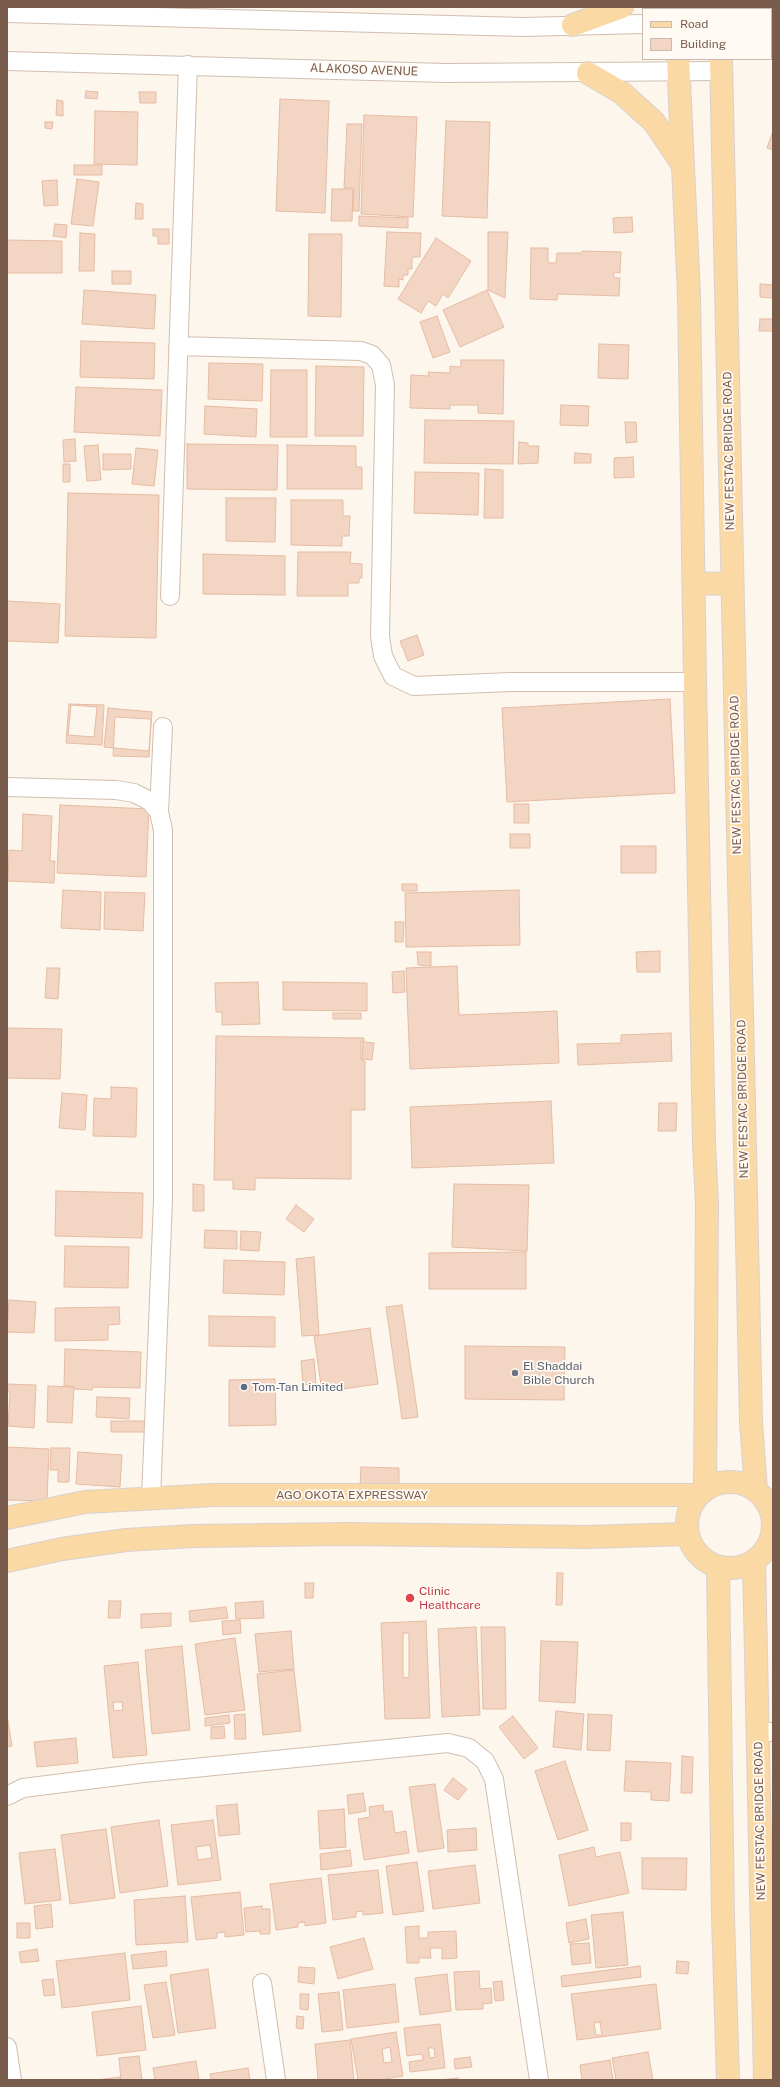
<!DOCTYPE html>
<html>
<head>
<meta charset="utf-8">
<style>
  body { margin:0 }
  #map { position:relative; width:780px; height:2087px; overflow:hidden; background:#fdf6ec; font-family:"Public Sans",sans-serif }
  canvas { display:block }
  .frame { position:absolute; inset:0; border:8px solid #7a5c4d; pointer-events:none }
  .legend { position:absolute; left:642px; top:8px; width:130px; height:52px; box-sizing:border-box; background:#fffaf3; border:1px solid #cabbb1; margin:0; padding:5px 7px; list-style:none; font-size:12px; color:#7a5c4d }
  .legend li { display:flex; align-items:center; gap:8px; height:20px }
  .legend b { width:20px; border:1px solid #cabbb1 }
</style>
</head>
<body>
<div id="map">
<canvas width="780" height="2087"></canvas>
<div class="frame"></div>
<ul class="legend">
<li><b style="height:5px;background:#fbd9a5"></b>Road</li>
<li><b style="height:11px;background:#f3d5c3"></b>Building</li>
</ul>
</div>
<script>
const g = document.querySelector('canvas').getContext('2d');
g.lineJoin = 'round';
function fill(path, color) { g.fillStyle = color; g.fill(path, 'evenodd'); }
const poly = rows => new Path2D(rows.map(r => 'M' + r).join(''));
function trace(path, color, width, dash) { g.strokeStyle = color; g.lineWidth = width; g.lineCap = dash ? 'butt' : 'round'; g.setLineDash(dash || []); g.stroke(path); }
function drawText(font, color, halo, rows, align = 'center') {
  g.font = font + ' "Public Sans",sans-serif'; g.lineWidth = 3.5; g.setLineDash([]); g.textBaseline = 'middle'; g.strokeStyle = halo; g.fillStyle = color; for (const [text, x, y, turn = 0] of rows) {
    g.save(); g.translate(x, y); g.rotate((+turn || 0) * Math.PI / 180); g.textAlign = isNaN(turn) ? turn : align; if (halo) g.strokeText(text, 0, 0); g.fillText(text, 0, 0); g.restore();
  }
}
const building = poly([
  [86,91,98,92,97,99,85,98,86,91],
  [139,92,156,92,156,103,140,103,139,92],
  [280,99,329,101,325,213,276,211,280,99],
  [57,100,63,101,63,116,56,115,57,100],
  [95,111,138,112,137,165,94,164,95,111],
  [364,115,417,117,413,217,361,214,364,115],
  [446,121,490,122,487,218,442,216,446,121],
  [45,122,53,122,52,129,45,128,45,122],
  [347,124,362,124,359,211,353,211,354,188,344,188,347,124],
  [772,134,773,135,773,150,767,148,772,134],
  [74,165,102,165,102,175,74,175,74,165],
  [77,179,99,182,93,226,71,224,77,179],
  [57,180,58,205,44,206,42,181,57,180],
  [332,189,353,189,352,221,331,221,332,189],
  [136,203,143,204,143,219,135,219,136,203],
  [359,216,408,218,408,228,359,226,359,216],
  [632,217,633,232,614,233,613,218,632,217],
  [55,224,67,225,66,238,53,236,55,224],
  [153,229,169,229,169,244,158,244,158,236,153,236,153,229],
  [387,232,421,233,420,257,412,257,412,269,408,269,408,275,403,275,403,280,399,279,399,287,384,286,387,232],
  [488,232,508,232,505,298,488,290,488,232],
  [80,233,95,234,94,271,79,271,80,233],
  [309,234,342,234,341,317,308,316,309,234],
  [436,238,471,261,448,298,443,294,436,306,428,301,421,313,398,299,436,238],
  [7,240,62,241,62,273,7,273,7,240],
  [531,248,548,248,548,263,556,263,557,253,581,253,582,251,621,252,620,273,614,272,614,278,620,278,619,296,558,294,557,300,530,299,531,248],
  [112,271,131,271,131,284,112,284,112,271],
  [760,284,773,285,773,298,760,297,760,284],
  [84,290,156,295,154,329,82,324,84,290],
  [487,290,504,327,460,347,443,310,487,290],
  [437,316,450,352,433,358,420,322,437,316],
  [760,319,773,319,773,331,759,331,760,319],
  [81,341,155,343,154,379,80,377,81,341],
  [599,344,629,345,628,379,598,378,599,344],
  [461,360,504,360,503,414,478,413,478,405,450,405,450,409,410,408,411,375,429,376,428,372,450,373,450,366,461,367,461,360],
  [209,363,263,364,262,401,208,399,209,363],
  [316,366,364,367,363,436,315,436,316,366],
  [271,370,307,370,307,437,270,437,271,370],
  [76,387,162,390,160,436,74,432,76,387],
  [561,405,589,406,588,426,560,425,561,405],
  [205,406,257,409,256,437,204,434,205,406],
  [425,420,514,421,513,464,424,463,425,420],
  [625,422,636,422,637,442,626,443,625,422],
  [75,439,76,461,64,462,63,440,75,439],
  [519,442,528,443,528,446,539,446,538,463,518,464,519,442],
  [187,444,278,445,277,490,187,489,187,444],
  [98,445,101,480,87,481,84,446,98,445],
  [287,445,356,446,356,467,362,467,362,489,287,489,287,445],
  [136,448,158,450,154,486,132,484,136,448],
  [575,453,591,454,591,463,574,463,575,453],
  [103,454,131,454,131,469,103,470,103,454],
  [633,457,634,477,614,478,614,458,633,457],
  [63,464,70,464,70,482,63,482,63,464],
  [485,469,503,470,503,518,484,518,485,469],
  [415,472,479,473,478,515,414,513,415,472],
  [68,493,159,495,156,638,65,636,68,493],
  [226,498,276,498,275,542,226,541,226,498],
  [291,500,343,500,343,516,350,516,349,536,342,536,342,546,291,545,291,500],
  [298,552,351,552,350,563,362,564,362,578,359,578,359,583,348,583,348,596,297,596,298,552],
  [203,554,285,556,285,595,203,594,203,554],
  [7,601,60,604,58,643,7,641,7,601],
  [417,635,424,655,408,661,400,641,417,635],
  [670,699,675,793,507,802,502,708,670,699],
  [69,704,104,705,102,745,66,743,69,704],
  [71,705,97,707,94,737,68,735,71,705],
  [108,708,152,712,149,751,104,747,108,708],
  [115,717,151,719,149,757,113,756,115,717],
  [514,804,529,804,529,823,514,823,514,804],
  [60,805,149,809,146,877,57,873,60,805],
  [23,814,52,816,50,861,55,861,54,883,8,881,9,850,22,851,23,814],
  [510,834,530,834,530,848,510,848,510,834],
  [621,846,656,846,656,873,621,873,621,846],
  [402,884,417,884,417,891,402,891,402,884],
  [63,890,101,892,100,930,61,928,63,890],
  [519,890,520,945,406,947,405,893,519,890],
  [105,892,145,893,143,931,104,929,105,892],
  [395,922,404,922,403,942,395,942,395,922],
  [660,951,660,972,637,972,636,952,660,951],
  [417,952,431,952,431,966,418,965,417,952],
  [457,966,459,1015,557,1011,559,1063,410,1069,406,968,457,966],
  [47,968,60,968,58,999,45,998,47,968],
  [404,971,405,992,393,993,392,972,404,971],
  [258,982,260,1024,222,1025,222,1012,216,1012,215,983,258,982],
  [283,982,367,983,367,1011,283,1010,283,982],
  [333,1013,361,1013,361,1019,333,1019,333,1013],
  [7,1028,62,1029,60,1079,7,1078,7,1028],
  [671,1033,672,1061,578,1065,577,1044,621,1043,621,1035,671,1033],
  [216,1036,364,1038,364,1041,361,1041,361,1060,365,1061,365,1110,351,1110,351,1179,255,1178,255,1190,233,1189,233,1180,214,1180,216,1036],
  [363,1042,374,1043,372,1060,362,1059,363,1042],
  [111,1087,137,1088,136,1137,93,1136,94,1098,111,1099,111,1087],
  [62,1093,87,1095,85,1130,59,1128,62,1093],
  [551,1101,554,1163,412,1168,410,1107,551,1101],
  [659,1103,677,1103,676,1131,658,1131,659,1103],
  [193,1184,204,1185,204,1211,193,1211,193,1184],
  [454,1184,529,1185,527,1251,452,1247,454,1184],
  [56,1191,143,1193,142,1238,55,1236,56,1191],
  [296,1205,314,1219,304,1232,286,1219,296,1205],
  [205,1230,237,1231,237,1249,204,1248,205,1230],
  [241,1231,261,1232,259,1251,240,1250,241,1231],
  [65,1246,129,1247,128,1288,64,1287,65,1246],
  [526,1252,526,1289,429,1289,429,1253,526,1252],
  [314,1257,319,1335,302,1336,296,1259,314,1257],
  [224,1260,285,1262,284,1295,223,1293,224,1260],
  [9,1300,36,1302,34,1333,7,1332,9,1300],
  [402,1305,418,1417,402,1419,386,1307,402,1305],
  [119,1307,120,1324,108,1325,108,1340,55,1341,55,1308,119,1307],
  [209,1316,275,1317,275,1347,209,1346,209,1316],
  [370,1328,378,1384,322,1392,314,1336,370,1328],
  [465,1346,565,1347,564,1400,465,1399,465,1346],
  [65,1349,141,1352,140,1388,93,1387,92,1390,74,1389,74,1387,64,1386,65,1349],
  [314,1359,316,1384,303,1385,301,1361,314,1359],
  [275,1379,276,1425,229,1426,229,1380,275,1379],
  [7,1384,36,1385,34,1428,8,1426,10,1392,7,1392,7,1384],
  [48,1386,74,1387,72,1423,47,1422,48,1386],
  [97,1397,130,1398,129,1419,96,1417,97,1397],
  [111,1421,148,1421,148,1432,111,1432,111,1421],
  [7,1447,49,1449,47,1501,7,1500,7,1447],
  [51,1448,70,1448,69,1482,58,1482,58,1470,50,1470,51,1448],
  [78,1452,122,1455,120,1487,76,1484,78,1452],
  [361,1467,399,1468,399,1488,360,1487,361,1467],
  [557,1573,563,1573,562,1605,556,1605,557,1573],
  [305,1583,314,1583,313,1598,305,1598,305,1583],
  [109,1601,121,1601,120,1618,108,1618,109,1601],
  [263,1601,264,1618,236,1619,235,1603,263,1601],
  [226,1607,228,1618,190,1622,189,1611,226,1607],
  [171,1613,171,1626,141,1628,141,1614,171,1613],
  [240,1620,241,1633,223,1635,222,1621,240,1620],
  [426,1621,430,1718,385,1719,381,1623,426,1621],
  [403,1633,409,1633,409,1677,403,1678,403,1633],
  [476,1627,480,1715,442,1717,438,1629,476,1627],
  [481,1627,505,1627,506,1709,483,1709,481,1627],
  [291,1631,294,1669,259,1672,255,1634,291,1631],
  [235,1638,245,1710,205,1715,195,1644,235,1638],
  [541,1641,578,1642,575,1703,539,1701,541,1641],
  [182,1646,190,1730,152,1734,145,1650,182,1646],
  [138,1662,147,1755,113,1758,104,1666,138,1662],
  [113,1702,122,1702,123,1710,114,1711,113,1702],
  [294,1670,301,1731,263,1735,257,1674,294,1670],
  [556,1711,584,1714,581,1750,553,1747,556,1711],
  [245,1714,246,1739,235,1739,234,1715,245,1714],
  [588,1714,612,1715,610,1751,587,1750,588,1714],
  [7,1715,12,1746,7,1747,7,1715],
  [229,1715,230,1723,205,1726,205,1718,229,1715],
  [513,1716,538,1748,524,1759,499,1727,513,1716],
  [224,1726,225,1738,211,1739,211,1727,224,1726],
  [76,1738,78,1763,37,1767,34,1742,76,1738],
  [682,1756,693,1757,692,1793,681,1793,682,1756],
  [565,1761,588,1830,558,1840,535,1771,565,1761],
  [626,1761,671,1763,669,1801,651,1800,651,1792,624,1791,626,1761],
  [453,1778,467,1789,458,1800,444,1790,453,1778],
  [435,1784,444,1848,418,1852,409,1787,435,1784],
  [363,1793,366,1811,349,1814,347,1795,363,1793],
  [237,1804,240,1834,219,1836,216,1806,237,1804],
  [383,1805,384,1812,392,1811,395,1833,406,1831,409,1853,364,1860,358,1819,370,1817,369,1807,383,1805],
  [344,1809,346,1847,320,1849,318,1811,344,1809],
  [159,1820,168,1886,120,1893,111,1827,159,1820],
  [213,1820,221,1880,178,1885,171,1825,213,1820],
  [210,1845,212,1858,198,1860,196,1847,210,1845],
  [621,1823,631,1823,631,1840,621,1841,621,1823],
  [476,1828,477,1850,448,1852,447,1830,476,1828],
  [106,1829,115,1898,70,1904,61,1835,106,1829],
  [594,1847,596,1857,620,1852,629,1893,569,1906,559,1855,594,1847],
  [55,1849,61,1900,25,1904,19,1853,55,1849],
  [350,1850,352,1866,321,1870,320,1854,350,1850],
  [642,1858,687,1858,686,1890,642,1889,642,1858],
  [417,1862,424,1911,393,1915,386,1866,417,1862],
  [475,1865,480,1903,433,1909,428,1871,475,1865],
  [378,1870,383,1913,363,1915,363,1911,356,1912,356,1917,333,1920,328,1875,378,1870],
  [321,1878,326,1923,305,1926,305,1922,298,1923,298,1927,276,1930,270,1884,321,1878],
  [240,1892,244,1935,225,1937,225,1932,217,1933,217,1938,196,1940,191,1897,240,1892],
  [185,1896,188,1942,136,1945,134,1900,185,1896],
  [51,1904,53,1927,36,1929,34,1906,51,1904],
  [262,1906,262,1909,270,1909,270,1934,260,1934,260,1931,246,1932,244,1908,262,1906],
  [623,1912,628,1965,596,1968,591,1915,623,1912],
  [586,1919,589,1939,569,1943,566,1923,586,1919],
  [17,1923,30,1923,30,1938,17,1938,17,1923],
  [419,1926,419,1938,428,1938,428,1932,456,1931,457,1958,442,1959,442,1948,430,1948,431,1958,419,1958,419,1963,407,1963,405,1927,419,1926],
  [364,1938,373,1969,338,1979,330,1947,364,1938],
  [589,1943,591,1963,572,1965,570,1944,589,1943],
  [37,1949,39,1961,21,1963,19,1952,37,1949],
  [166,1951,167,1966,133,1969,131,1955,166,1951],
  [125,1953,130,2000,62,2008,56,1961,125,1953],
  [677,1961,689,1962,688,1974,676,1973,677,1961],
  [640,1966,641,1977,562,1987,561,1976,640,1966],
  [299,1967,315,1968,314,1984,298,1982,299,1967],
  [208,1969,216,2028,178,2033,170,1975,208,1969],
  [479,1971,480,1989,491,1988,492,2003,483,2004,483,2009,456,2010,454,1972,479,1971],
  [447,1974,451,2011,420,2015,415,1978,447,1974],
  [53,1979,55,1995,44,1996,42,1980,53,1979],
  [502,1981,504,2000,495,2001,493,1982,502,1981],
  [166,1982,175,2035,153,2038,144,1985,166,1982],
  [395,1984,399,2022,347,2028,343,1990,395,1984],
  [656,1984,661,2029,577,2040,571,1994,656,1984],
  [600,2022,602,2035,596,2035,594,2023,600,2022],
  [339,1992,343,2030,322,2032,318,1994,339,1992],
  [300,1994,309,1994,308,2010,300,2009,300,1994],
  [141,2006,146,2050,97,2056,92,2012,141,2006],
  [297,2016,304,2017,303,2029,296,2028,297,2016],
  [440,2024,445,2068,410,2072,409,2062,423,2060,422,2054,407,2056,404,2028,440,2024],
  [428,2048,434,2048,435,2057,430,2058,428,2048],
  [396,2032,403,2076,379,2080,358,2080,351,2039,396,2032],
  [390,2047,392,2062,384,2063,382,2049,390,2047],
  [350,2040,354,2080,318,2080,315,2044,350,2040],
  [648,2052,653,2080,616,2080,612,2058,648,2052],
  [139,2056,142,2080,121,2080,119,2058,139,2056],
  [470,2057,472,2067,455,2069,454,2059,470,2057],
  [610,2060,613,2080,582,2080,580,2065,610,2060],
  [196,2061,199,2080,155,2080,153,2068,196,2061],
  [248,2068,250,2080,211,2080,210,2074,248,2068],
  [120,2077,120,2080,96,2080,120,2077],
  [458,2078,458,2080,439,2080,458,2078]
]);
fill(building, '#f3d5c3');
trace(building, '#e6bba3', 1);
const minor = poly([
  [7,13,523,27,643,24],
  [7,61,446,73,720,71],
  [178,346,361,351,372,355,381,365,385,385,380,636,383,656,393,676,414,686,511,682,695,682],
  [170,596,188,65],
  [7,787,116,790,134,793,150,801,159,812,163,830,163,1200,151,1499],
  [159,812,163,727],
  [771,1512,773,1512],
  [767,1547,773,1547],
  [758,1732,773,1732],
  [7,1796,23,1788,143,1773,448,1743,469,1748,485,1761,494,1779,539,2080],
  [262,1983,276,2080],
  [7,2047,12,2080]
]);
const major = poly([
  [720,7,720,9],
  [678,9,678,7],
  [573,25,622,7],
  [678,59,689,295,695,682,704,1144,707,1205,705,1490],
  [721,59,749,1332,751,1422,756,1491],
  [588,73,622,93,654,122,683,165],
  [694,583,731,584],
  '687 1525a43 43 0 1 1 86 0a43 43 0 1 1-86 0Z',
  [7,1518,85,1502,214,1495,698,1495],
  [7,1561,62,1549,126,1540,193,1536,346,1534,587,1537,687,1534],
  [754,1561,765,2080],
  [718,1567,723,1916,728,2080]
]);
trace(minor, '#d1beb0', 20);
trace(major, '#dad1cd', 24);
trace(minor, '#fff', 18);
trace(major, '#fbd9a5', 22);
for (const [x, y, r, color] of [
  [515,1373,4,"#6b7280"],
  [244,1387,4,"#5c6f8a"],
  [410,1598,5,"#e0444e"]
]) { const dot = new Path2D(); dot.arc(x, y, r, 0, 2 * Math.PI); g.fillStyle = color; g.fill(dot); trace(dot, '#fffaf3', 1.5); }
drawText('12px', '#7a5c4d', '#fffaf3', [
  ["ALAKOSO AVENUE",364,70,2],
  ["NEW FESTAC BRIDGE ROAD",729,451,-91],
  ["NEW FESTAC BRIDGE ROAD",736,775,-91],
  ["NEW FESTAC BRIDGE ROAD",743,1099,-91],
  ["AGO OKOTA EXPRESSWAY",352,1495],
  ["NEW FESTAC BRIDGE ROAD",760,1821,-91]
]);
drawText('12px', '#5b616d', '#fffaf3', [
  ["El Shaddai",523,1366],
  ["Bible Church",523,1380]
], 'left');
drawText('12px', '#4e5e75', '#fffaf3', [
  ["Tom-Tan Limited",252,1387]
], 'left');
drawText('12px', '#be3a42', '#fffaf3', [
  ["Clinic",419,1591],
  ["Healthcare",419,1605]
], 'left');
</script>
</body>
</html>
